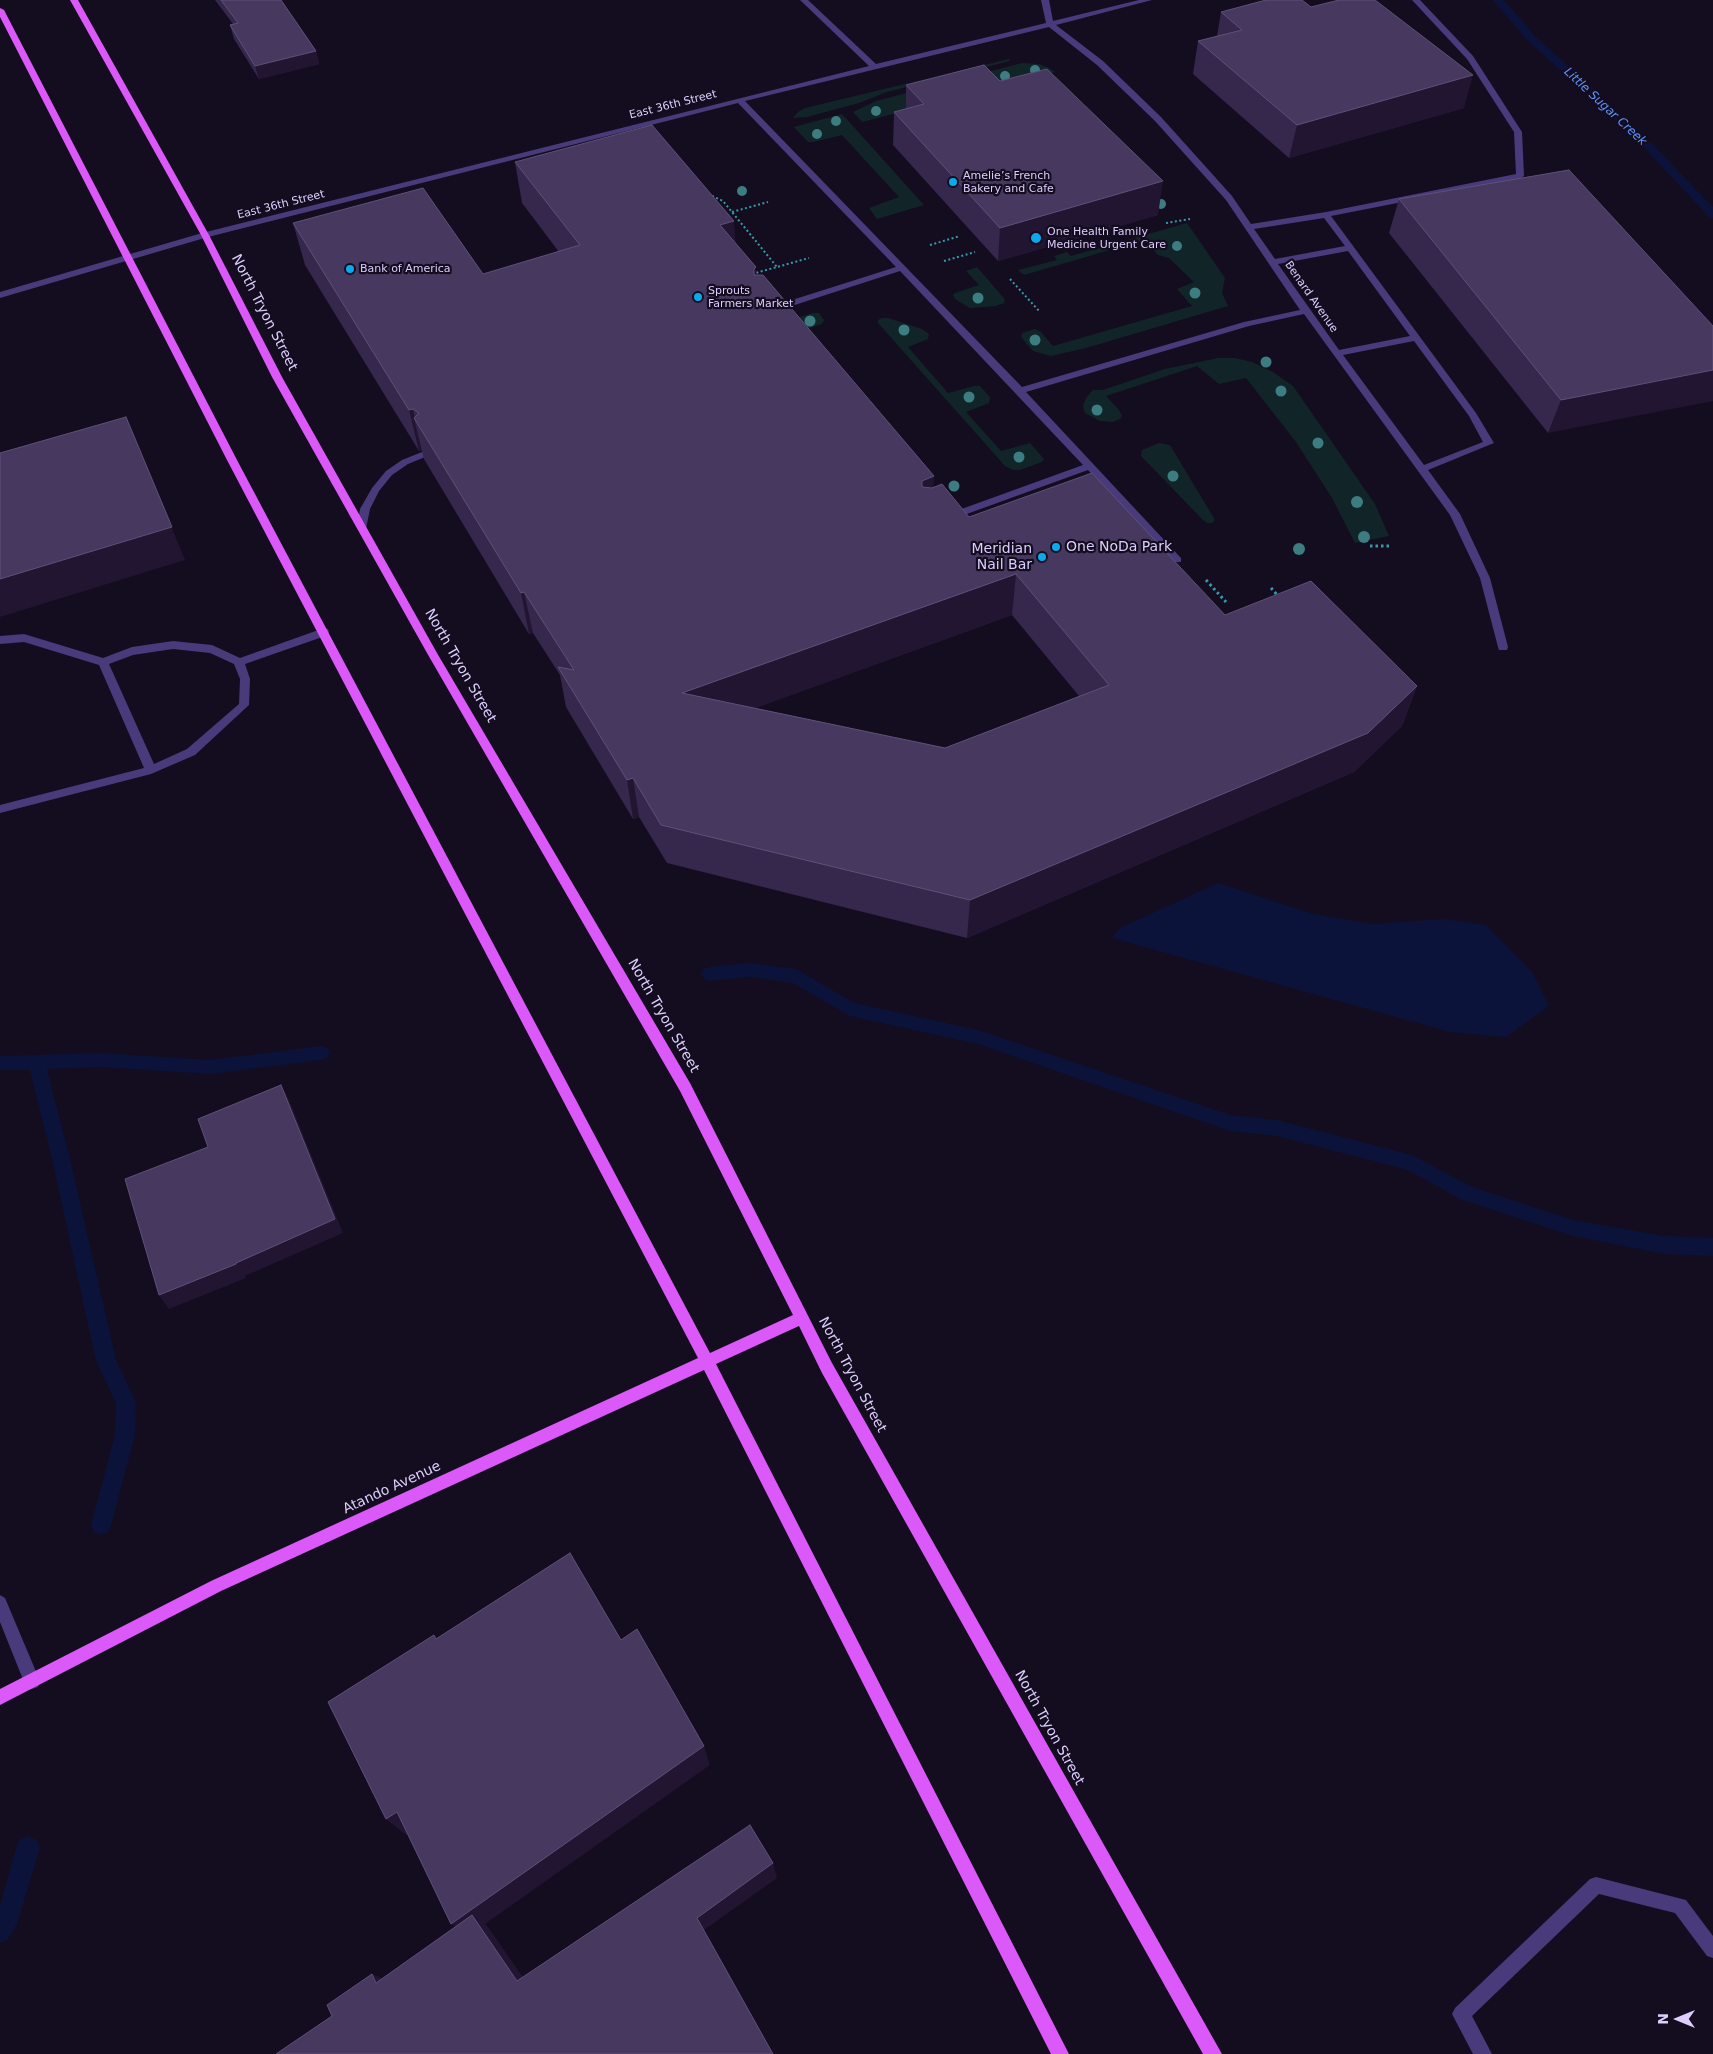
<!DOCTYPE html>
<html>
<head>
<meta charset="utf-8">
<style>
  body { margin:0 }
  #map { position:relative; width:1713px; height:2054px; overflow:hidden; background:#140d1f; font-family:"DejaVu Sans",sans-serif }
  canvas { display:block }
  .north { position:absolute; left:1653px; top:1994px; width:50px; height:50px; -webkit-text-stroke:4px #140d1f; paint-order:stroke; rotate:270deg; font-size:14px; font-weight:700; line-height:20px; text-align:center; color:#dccdfd }
  .north::after { content:''; display:block; margin:auto; width:18px; height:22px; background:#dccdfd; clip-path:polygon(50% 0,100% 100%,50% 72%,0 100%) }
</style>
</head>
<body>
<div id="map">
<canvas width="1713" height="2054"></canvas>
<div class="north">N</div>
</div>
<script>
const g = document.querySelector('canvas').getContext('2d');
g.lineJoin = 'round';
function fill(path, color) { g.fillStyle = color; g.fill(path, 'evenodd'); }
const poly = rows => new Path2D(rows.map(r => 'M' + r).join(''));
function trace(path, color, width, dash) { g.strokeStyle = color; g.lineWidth = width; g.lineCap = dash ? 'butt' : 'round'; g.setLineDash(dash || []); g.stroke(path); }
function drawText(font, color, halo, rows, align = 'center') {
  g.font = font + ' "DejaVu Sans",sans-serif'; g.lineWidth = 4.5; g.setLineDash([]); g.textBaseline = 'middle'; g.strokeStyle = halo; g.fillStyle = color; for (const [text, x, y, turn = 0] of rows) {
    g.save(); g.translate(x, y); g.rotate((+turn || 0) * Math.PI / 180); g.textAlign = isNaN(turn) ? turn : align; if (halo) g.strokeText(text, 0, 0); g.fillText(text, 0, 0); g.restore();
  }
}
fill(poly([
  [1009,59,1010,61,887,92,859,103,807,117,793,118,798,112,805,108],
  [1022,63,1039,64,1049,68,1055,72,989,88,976,75],
  [968,77,909,110,862,122,853,112,876,101],
  [842,114,924,205,877,219,869,208,899,197,842,135,813,142,808,142,794,127],
  [1187,223,1225,278,1222,293,1228,306,1086,348,1051,356,1033,351,1021,337,1022,333,1035,329,1040,331,1053,346,1192,306,1177,289,1194,282,1169,258,1158,255,1144,240,1024,275,1018,270,1057,260,1054,256,1067,252,1071,256],
  [977,267,1002,296,1005,300,1004,303,996,306,970,308,955,299,953,295,955,293,979,285,966,271],
  [813,313,819,313,824,320,822,324,782,337,772,325],
  [882,318,888,318,922,329,929,334,928,339,908,347,948,393,974,386,980,386,990,397,989,403,966,412,1001,451,1030,443,1044,459,1042,462,1020,470,1013,470,1005,466,878,323,878,320],
  [1218,358,1235,358,1252,362,1273,372,1293,386,1375,504,1389,536,1355,543,1332,498,1296,442,1246,378,1219,384,1197,366,1106,396,1119,410,1122,416,1120,419,1113,422,1100,421,1085,413,1083,406,1086,398,1093,390,1103,390,1165,369],
  [1159,443,1170,445,1215,520,1212,523,1207,523,1202,519,1141,456,1142,450]
]), '#112528');
fill(poly([
  [1218,883,1313,914,1372,924,1444,919,1486,925,1532,972,1549,1006,1506,1037,1450,1032,1112,938,1120,928]
]), '#0b133a');
fill(poly([
  [1493,0,1504,0,1535,36,1643,134,1713,207,1713,218,1709,217,1635,138,1527,40,1493,0],
  [750,963,796,969,854,1003,978,1030,1230,1115,1277,1120,1412,1155,1472,1187,1573,1220,1664,1236,1713,1238,1713,1256,1664,1254,1573,1236,1460,1199,1408,1170,1277,1136,1230,1131,978,1044,850,1016,793,983,750,977,710,981,704,979,701,974,704,969,710,967,750,963],
  [321,1046,327,1048,330,1053,327,1058,321,1060,210,1074,102,1067,47,1069,71,1163,116,1360,136,1403,135,1435,111,1525,108,1532,101,1535,94,1532,91,1525,115,1435,116,1403,96,1361,53,1163,30,1070,0,1070,0,1056,102,1053,210,1060,321,1046],
  [28,1836,36,1840,40,1848,17,1924,8,1939,0,1943,0,1906,16,1848,20,1840,28,1836]
]), '#0b133a');
trace(poly([
  [708,194,723,201,777,267],
  [732,212,768,202],
  [1166,223,1190,219],
  [930,245,960,236],
  [944,261,975,252],
  [752,274,809,258],
  [1010,279,1040,312]
]), '#329cac', 2, [2, 2.5]);
trace(poly([
  [1370,546,1391,546],
  [1206,580,1226,602],
  [1271,588,1279,597]
]), '#329cac', 3, [2.5, 3]);
fill(poly([
  [800,0,808,0,876,64,1046,23,1041,0,1049,0,1053,21,1139,0,1152,0,1056,25,1103,61,1161,117,1232,196,1251,224,1326,212,1516,174,1514,132,1467,59,1412,0,1420,0,1473,56,1522,132,1524,176,1520,179,1331,216,1476,413,1494,443,1428,470,1460,514,1490,578,1508,647,1507,650,1499,650,1498,647,1480,578,1450,515,1304,314,1249,326,1026,392,1181,558,1181,562,1173,562,1088,470,953,519,945,519,945,515,1083,465,900,271,776,311,770,311,770,307,896,267,738,103,208,237,0,298,0,292,202,233,869,66,800,0],
  [1049,27,1097,65,1155,121,1226,200,1300,310,1244,322,1022,387,745,101,1049,27],
  [1324,218,1345,246,1275,259,1254,229,1324,218],
  [1348,251,1410,336,1339,350,1278,264,1348,251],
  [1414,341,1469,416,1483,442,1424,465,1343,355,1414,341],
  [422,452,427,455,425,457,408,464,392,475,379,491,370,509,366,529,358,529,357,527,360,509,372,488,386,471,402,460,422,452],
  [324,628,328,629,329,632,328,635,245,664,250,679,249,705,195,755,151,774,0,813,0,805,144,768,99,665,24,642,0,644,0,636,24,634,103,658,132,647,173,641,212,645,240,658,324,628],
  [173,649,210,653,234,664,240,679,239,704,187,749,154,764,109,664,133,655,173,649],
  [0,1595,5,1598,40,1681,38,1687,32,1689,26,1687,0,1622,0,1595],
  [1596,1877,1686,1900,1713,1936,1713,1958,1707,1956,1675,1913,1599,1894,1472,2016,1492,2054,1473,2054,1452,2014,1455,2008,1590,1879,1596,1877]
]), '#493a7c');
fill(poly([
  [70,0,78,0,209,235,282,377,437,653,690,1083,832,1363,1222,2054,1203,2054,822,1373,799,1326,716,1364,1069,2054,1051,2054,704,1370,221,1591,0,1705,0,1689,211,1581,698,1358,227,460,0,17,0,8,4,10,237,460,710,1353,793,1315,680,1091,427,653,272,377,201,235,70,0]
]), '#db59f8');
g.fillStyle = '#3c7d81';
for (const [x, y, r] of [
  [1035,70,5],
  [1005,76,5],
  [876,111,5],
  [836,121,5],
  [817,134,5],
  [742,191,5],
  [1161,204,5],
  [1177,246,5],
  [1195,293,5.5],
  [978,298,5.5],
  [810,321,5.5],
  [904,330,5.5],
  [1035,340,5.5],
  [1266,362,5.5],
  [1281,391,5.5],
  [969,397,5.5],
  [1097,410,5.5],
  [1318,443,5.5],
  [1019,457,5.5],
  [1173,476,5.5],
  [954,486,5.5],
  [1357,502,6],
  [1364,537,6],
  [1299,549,6]
]) { g.beginPath(); g.arc(x, y, r, 0, 2 * Math.PI); g.fill(); }
fill(poly([
  [215,0,281,0,316,51,319,64,259,79,234,39,230,25,233,24],
  [1311,7,1464,108,1289,158,1193,74,1198,41,1217,36,1221,12],
  [1000,81,1158,215,998,261,893,145,894,112,906,109,906,85],
  [515,162,736,244,756,275,934,487,969,517,1225,615,1417,686,1402,726,1354,772,967,938,667,863,639,817,633,819,566,707,560,675,533,633,529,634,424,459,422,451,419,451,305,265,293,223,483,274,559,252,522,203],
  [1012,615,1079,696,945,748,755,708],
  [1399,199,1713,326,1548,433,1389,233]
]), '#36274c');
fill(poly([
  [316,51,319,64,259,79,255,66],
  [1473,75,1464,108,1289,158,1297,125],
  [1163,181,1158,215,998,261,1000,228],
  [734,221,737,262,720,225],
  [756,267,758,309,754,269],
  [1713,370,1713,401,1548,433,1561,400],
  [413,409,415,420,414,418,422,451,419,451,409,410],
  [126,417,185,560,0,617,0,579],
  [934,476,932,517,920,522,922,481],
  [1016,574,1012,615,687,733,682,693],
  [524,592,533,633,529,634,521,593],
  [1417,686,1402,726,1354,772,967,938,970,900],
  [633,778,639,817,633,819,627,780],
  [281,1085,289,1100,343,1233,245,1276,246,1278,169,1309,159,1295],
  [704,1746,710,1765,485,1924,488,1927,532,1990,517,1981,469,1935,451,1924],
  [397,1812,416,1828,406,1835,386,1819],
  [773,1863,777,1878,704,1930,697,1918],
  [372,1974,393,1983,376,1983]
]), '#211532');
const building = poly([
  [221,0,281,0,316,51,255,66,230,25,238,23,221,0],
  [1266,0,1302,0,1311,7,1339,0,1375,0,1473,75,1297,125,1198,41,1242,30,1221,12,1266,0],
  [984,65,1000,81,1047,69,1163,181,1000,228,894,112,924,104,906,85,984,65],
  [652,125,734,221,720,225,756,267,754,269,754,275,763,275,934,476,922,481,922,487,932,488,942,484,969,517,1092,473,1225,615,1311,581,1417,686,1368,733,970,900,661,825,633,778,627,780,558,667,574,670,524,592,521,593,414,418,419,413,413,409,409,410,293,223,423,188,483,274,580,245,515,162,652,125],
  [1016,574,1109,685,945,748,682,693,1016,574],
  [1569,170,1713,326,1713,370,1561,400,1399,199,1569,170],
  [126,417,172,527,0,579,0,453,126,417],
  [281,1085,335,1219,236,1263,236,1264,159,1295,125,1179,208,1147,198,1119,281,1085],
  [570,1553,621,1640,637,1629,704,1746,451,1924,397,1812,386,1819,328,1702,434,1635,436,1639,570,1553],
  [750,1825,773,1863,697,1918,773,2054,276,2054,332,2016,327,2005,372,1974,376,1983,472,1915,517,1981,750,1825]
]);
fill(building, '#47385f');
trace(building, '#5f5078', 1);
for (const [x, y, r, color] of [
  [953,182,5,"#0aaaec"],
  [1036,238,6,"#0aaaec"],
  [350,269,5,"#0aaaec"],
  [698,297,5,"#0aaaec"],
  [1056,547,5,"#0aaaec"],
  [1042,557,5,"#0aaaec"]
]) { const dot = new Path2D(); dot.arc(x, y, r, 0, 2 * Math.PI); g.fillStyle = color; g.fill(dot); trace(dot, '#140d1f', 2); }
drawText('11px', '#dccdfd', '#140d1f', [
  ["East 36th Street",673,105,-14],
  ["East 36th Street",281,205,-14],
  ["Benard Avenue",1311,297,55]
]);
drawText('11px', '#dccdfd', '#140d1f', [
  ["Amelie’s French",963,176],
  ["Bakery and Cafe",963,189],
  ["One Health Family",1047,232],
  ["Medicine Urgent Care",1047,245],
  ["Bank of America",360,269],
  ["Sprouts",708,291],
  ["Farmers Market",708,304]
], 'left');
drawText('italic 12px', '#5f94f9', '#140d1f', [
  ["Little Sugar Creek",1605,107,43]
]);
drawText('14px', '#dccdfd', '#140d1f', [
  ["North Tryon Street",264,313,63],
  ["North Tryon Street",460,666,60],
  ["North Tryon Street",663,1016,60],
  ["North Tryon Street",852,1375,62],
  ["Atando Avenue",392,1488,-25],
  ["North Tryon Street",1049,1728,61]
]);
drawText('14px', '#dccdfd', '#140d1f', [
  ["One NoDa Park",1066,547],
  ["Meridian",1032,549,"right"],
  ["Nail Bar",1032,565,"right"]
], 'left');
</script>
</body>
</html>
